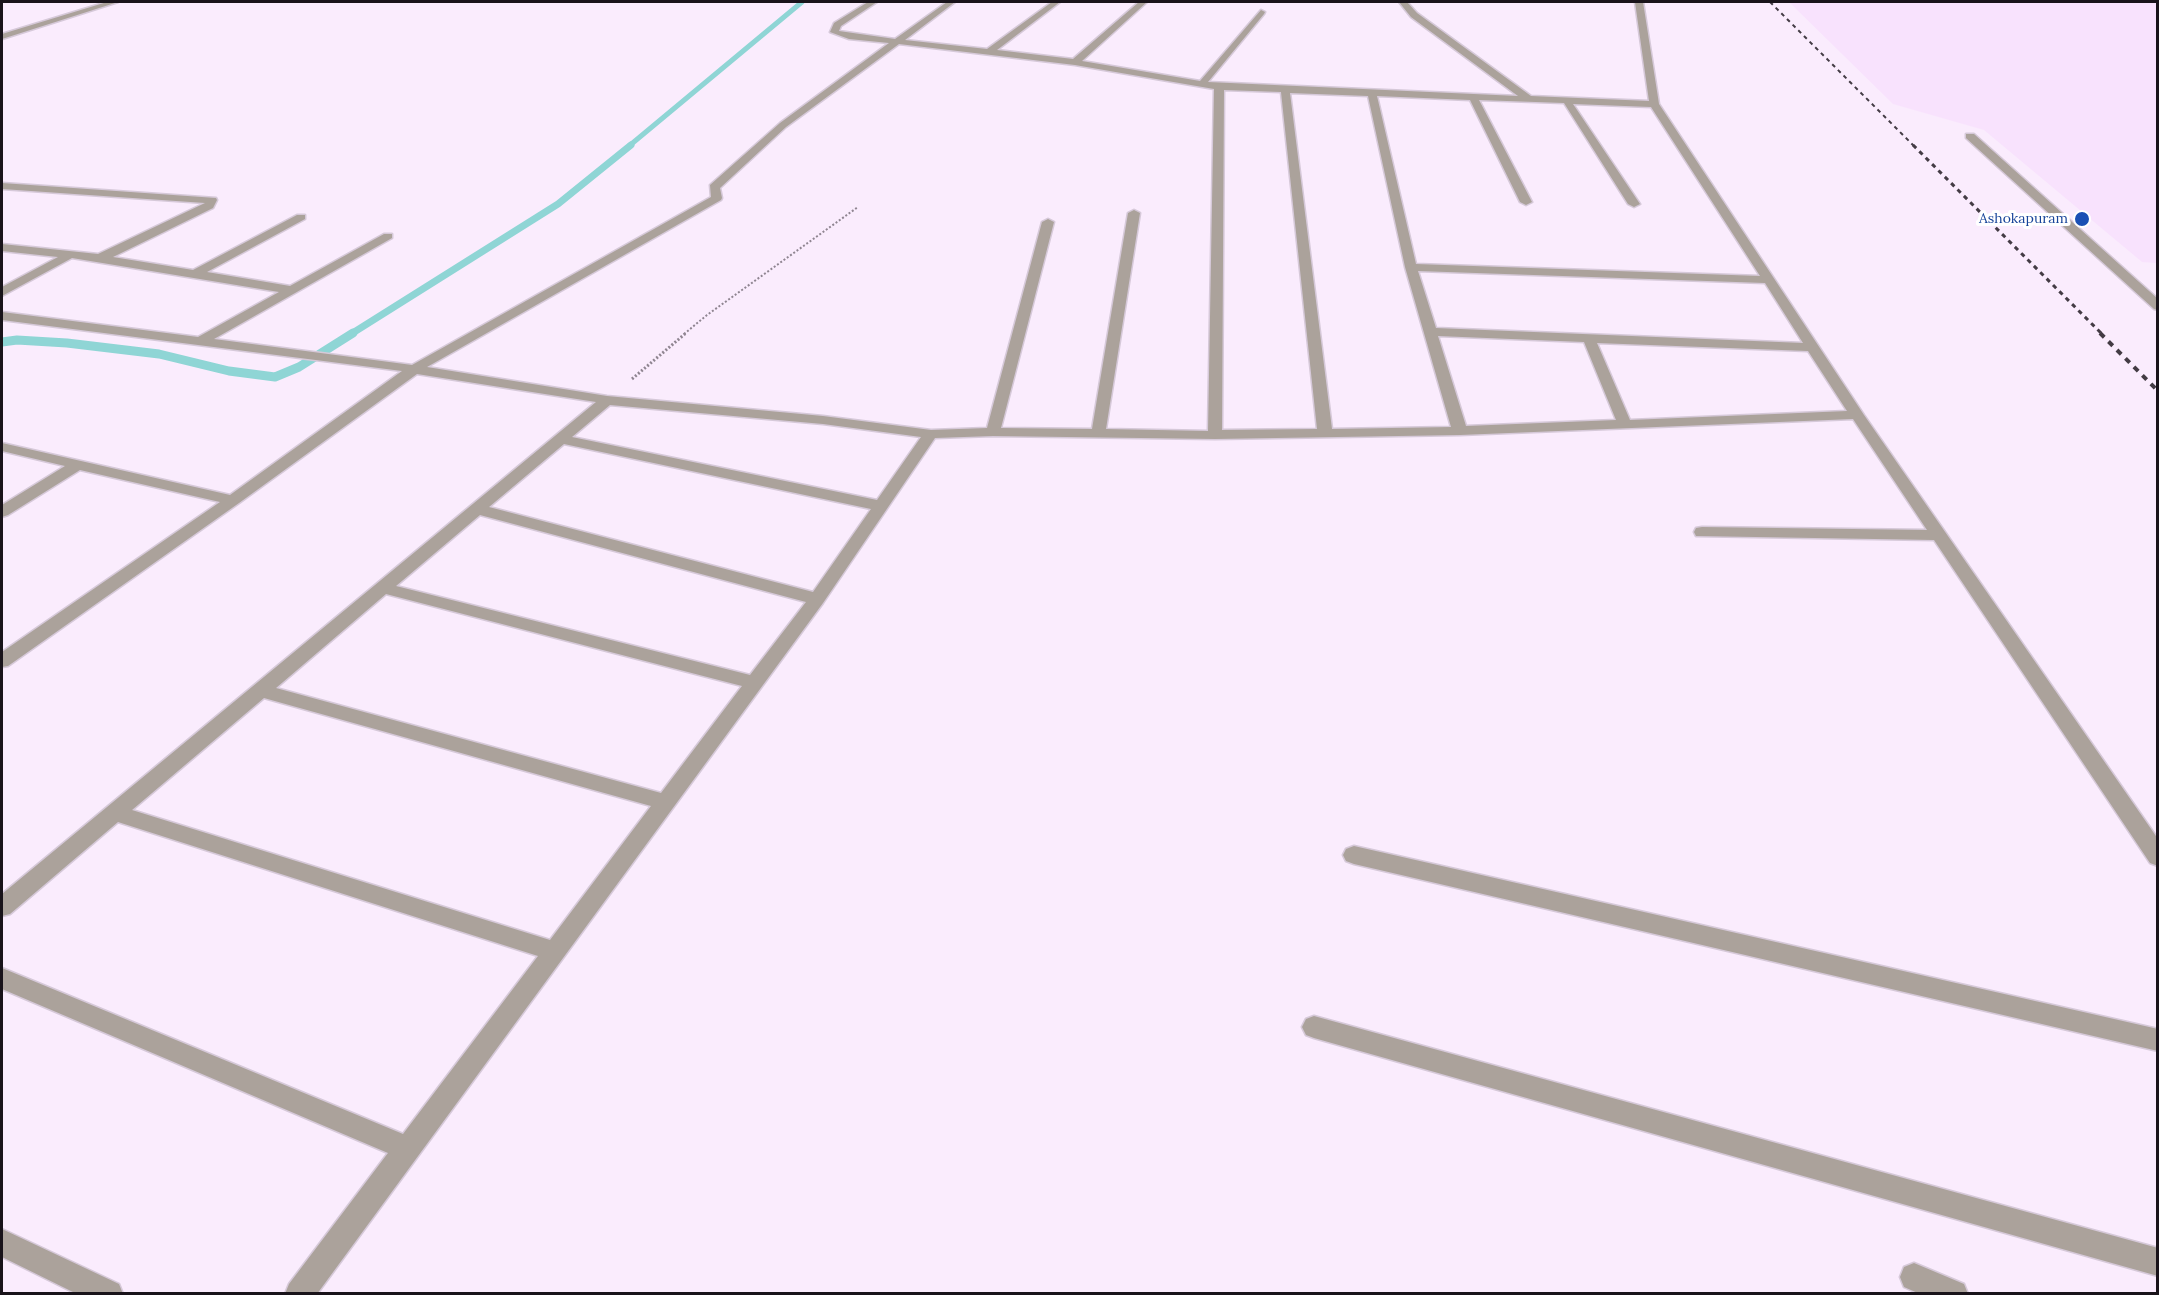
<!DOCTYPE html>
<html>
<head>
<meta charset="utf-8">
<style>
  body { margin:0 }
  #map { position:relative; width:2159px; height:1295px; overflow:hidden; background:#faecfd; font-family:Lora,serif }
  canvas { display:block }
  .frame { position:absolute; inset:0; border:3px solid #19131a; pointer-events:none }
</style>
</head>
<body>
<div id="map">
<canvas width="2159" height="1295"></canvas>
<div class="frame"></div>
</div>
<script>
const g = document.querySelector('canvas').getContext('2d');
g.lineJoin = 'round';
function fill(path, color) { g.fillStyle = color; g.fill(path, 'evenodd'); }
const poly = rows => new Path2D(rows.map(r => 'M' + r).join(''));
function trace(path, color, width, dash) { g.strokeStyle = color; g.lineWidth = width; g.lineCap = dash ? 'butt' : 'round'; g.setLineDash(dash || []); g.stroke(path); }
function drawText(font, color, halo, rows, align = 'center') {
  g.font = font + ' Lora,serif'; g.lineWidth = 6; g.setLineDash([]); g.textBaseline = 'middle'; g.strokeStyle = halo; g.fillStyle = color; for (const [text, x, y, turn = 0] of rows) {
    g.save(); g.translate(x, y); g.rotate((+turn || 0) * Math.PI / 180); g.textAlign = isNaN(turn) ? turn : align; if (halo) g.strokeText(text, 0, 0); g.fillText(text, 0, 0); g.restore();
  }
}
fill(poly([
  [1789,2,2157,2,2157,263,2142,262,1984,130,1893,104]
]), '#f8e2fd');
trace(poly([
  [629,146,802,2]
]), '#8fd5d5', 5);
trace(poly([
  [351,334,558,204,631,145]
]), '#8fd5d5', 7);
trace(poly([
  [2,342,17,340,67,343,159,354,229,371,275,377,299,367,353,333]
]), '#8fd5d5', 9);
const minor = poly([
  [107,2,118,2,2,39,2,34,107,2],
  [868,2,877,2,841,26,839,31,895,39,947,2,955,2,905,40,987,49,1052,2,1060,2,997,50,1073,59,1139,2,1147,2,1082,61,1200,81,1261,10,1265,12,1264,14,1208,82,1518,96,1411,17,1399,2,1407,2,1417,13,1531,96,1649,101,1635,2,1643,2,1659,104,1864,415,2158,839,2158,866,2150,863,1934,540,1696,536,1694,532,1696,528,1702,527,1927,530,1853,419,1460,435,1215,439,993,436,935,438,823,603,317,1294,285,1294,289,1284,388,1153,2,989,2,968,403,1134,538,956,118,822,10,914,2,916,2,894,596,402,417,374,239,503,8,666,2,667,2,652,220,502,80,470,8,515,2,517,2,505,65,466,2,451,2,443,230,495,402,371,2,320,2,312,198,337,279,292,72,258,2,296,2,287,58,257,2,251,2,244,98,254,205,203,2,189,2,183,216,198,217,200,213,208,113,257,193,270,297,215,305,215,305,219,207,272,290,286,384,234,392,234,392,238,214,339,412,365,711,197,710,185,780,123,889,43,849,39,830,32,834,23,868,2],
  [899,44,1075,65,1214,89,1208,431,1106,429,1140,213,1134,210,1128,213,1092,429,1001,428,1054,222,1048,219,1042,222,987,428,931,430,823,416,607,396,427,367,721,200,722,198,720,188,786,127,899,44],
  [1224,90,1281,92,1317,429,1222,430,1224,90],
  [1290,93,1368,96,1405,267,1451,427,1332,429,1290,93],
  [1377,96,1470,100,1520,202,1526,205,1532,202,1479,100,1564,103,1628,204,1634,207,1640,204,1573,104,1651,107,1760,276,1416,264,1377,96],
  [1418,271,1765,283,1803,343,1436,328,1418,271],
  [1438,336,1584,342,1616,420,1466,426,1438,336],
  [1597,343,1808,351,1847,411,1630,420,1597,343],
  [610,405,823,424,921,437,877,500,572,437,610,405],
  [564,444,871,509,813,592,489,507,564,444],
  [480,515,806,602,750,675,396,586,480,515],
  [386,594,742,686,661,793,276,688,386,594],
  [264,698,651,806,550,940,132,810,264,698],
  [1966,134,1974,134,2158,299,2158,310,2154,309,1966,138,1966,134],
  [1354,846,2158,1029,2158,1051,1354,864,1346,861,1343,855,1346,849,1354,846],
  [1314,1016,2158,1248,2158,1276,1314,1038,1306,1035,1302,1027,1306,1019,1314,1016],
  [2,1229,119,1284,123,1294,77,1294,2,1257,2,1229],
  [1914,1263,1964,1284,1968,1294,1920,1294,1904,1287,1900,1277,1904,1267,1914,1263]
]);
trace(minor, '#d6c9d9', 3);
trace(poly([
  [684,334,707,315,858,207]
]), '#8f8591', 2, [2, 2]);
trace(poly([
  [632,379,686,333]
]), '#8f8591', 3, [2, 2]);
fill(minor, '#aba29b');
trace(poly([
  [1770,2,1914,146]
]), '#433b44', 2, [4, 4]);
trace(poly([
  [1913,145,2102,334]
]), '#433b44', 3, [4.5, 4.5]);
trace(poly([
  [2100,333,2158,391]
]), '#433b44', 4, [6, 6]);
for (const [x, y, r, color] of [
  [2082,219,8,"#1a4fb4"]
]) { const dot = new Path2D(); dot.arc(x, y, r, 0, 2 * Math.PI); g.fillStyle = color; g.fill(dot); trace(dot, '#fff', 2); }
drawText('14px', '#164399', '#fff', [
  ["Ashokapuram",2068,219]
], 'right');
</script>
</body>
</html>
